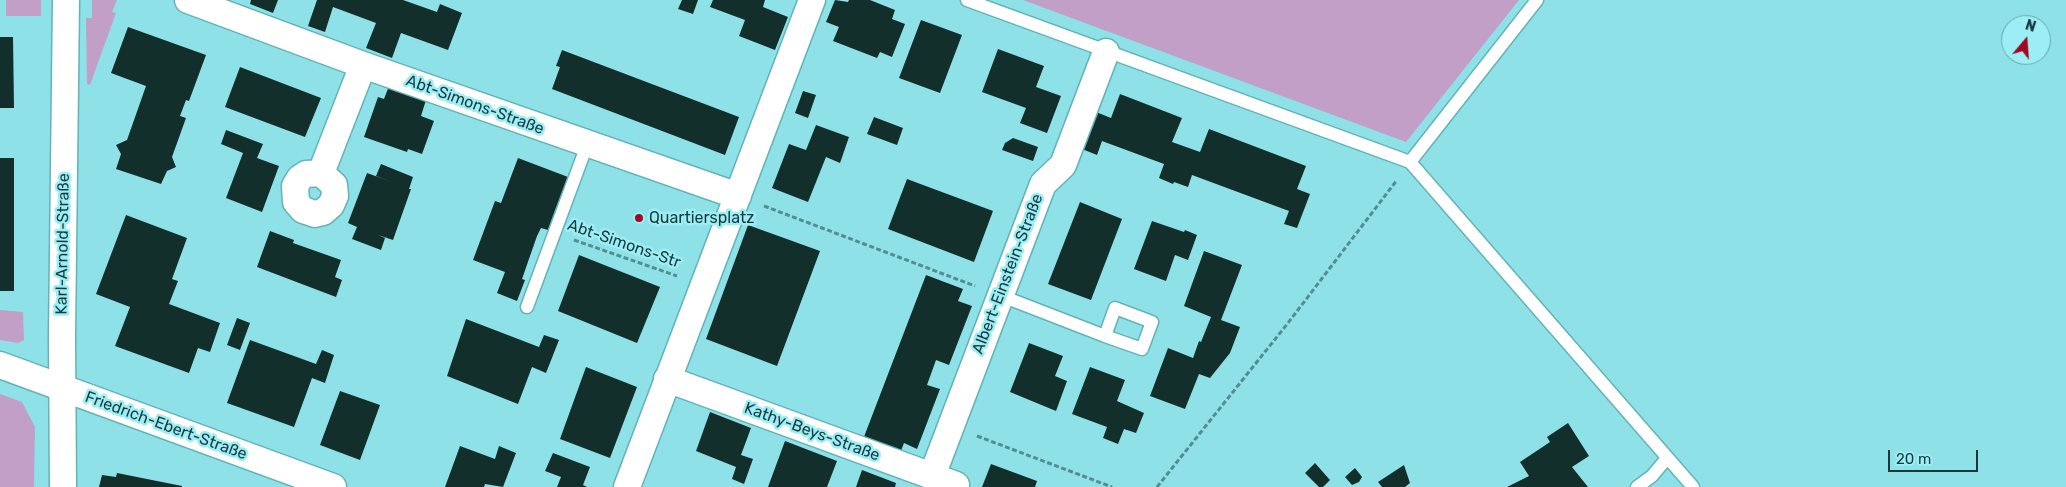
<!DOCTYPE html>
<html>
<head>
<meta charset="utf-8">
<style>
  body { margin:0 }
  #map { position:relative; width:2066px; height:487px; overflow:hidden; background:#8fe1e8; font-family:Rubik,sans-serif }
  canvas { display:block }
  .north { position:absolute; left:2001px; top:15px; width:50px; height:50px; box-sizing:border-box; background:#9ceef5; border:1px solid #67a6ab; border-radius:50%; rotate:18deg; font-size:14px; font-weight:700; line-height:20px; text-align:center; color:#183a3d }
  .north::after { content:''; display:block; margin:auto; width:18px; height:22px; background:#a30721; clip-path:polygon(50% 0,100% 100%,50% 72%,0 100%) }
  .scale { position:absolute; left:1888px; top:450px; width:90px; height:22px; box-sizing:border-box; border:2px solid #183a3d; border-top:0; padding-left:6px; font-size:15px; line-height:18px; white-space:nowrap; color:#183a3d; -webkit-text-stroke:4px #9ceef5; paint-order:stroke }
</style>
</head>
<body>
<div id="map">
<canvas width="2066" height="487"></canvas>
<div class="north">N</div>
<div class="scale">20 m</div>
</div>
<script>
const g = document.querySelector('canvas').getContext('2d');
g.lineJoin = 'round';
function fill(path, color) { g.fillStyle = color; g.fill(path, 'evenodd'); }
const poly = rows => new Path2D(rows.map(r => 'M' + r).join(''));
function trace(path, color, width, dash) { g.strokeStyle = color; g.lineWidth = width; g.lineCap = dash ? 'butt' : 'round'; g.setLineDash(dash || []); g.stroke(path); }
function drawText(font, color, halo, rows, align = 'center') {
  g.font = font + ' Rubik,sans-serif'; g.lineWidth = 5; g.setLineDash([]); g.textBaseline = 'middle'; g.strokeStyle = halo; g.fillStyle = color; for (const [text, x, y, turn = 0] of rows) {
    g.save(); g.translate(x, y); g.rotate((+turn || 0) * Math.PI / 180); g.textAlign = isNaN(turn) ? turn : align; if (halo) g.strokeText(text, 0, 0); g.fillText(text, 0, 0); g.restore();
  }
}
fill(poly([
  [6,0,41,0,41,16,6,16],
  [92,0,117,0,112,12,116,13,90,85,87,84,86,18,92,18],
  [1023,0,1519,0,1406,142],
  [0,310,23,312,24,340,18,343,0,340],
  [0,394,22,402,35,427,34,487,0,487]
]), '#c29fc7');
fill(poly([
  [251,0,278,0,273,13,250,4],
  [317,0,403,0,437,12,440,4,462,13,448,50,401,33,392,58,366,48,376,23,333,7,325,32,308,26],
  [682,0,698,0,693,14,678,9],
  [713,0,765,0,763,7,788,17,775,50,739,36,745,20,710,7],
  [835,0,848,2,849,0,870,0,895,10,892,19,905,24,892,57,880,52,877,58,833,41,839,27,826,22],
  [921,20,962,35,940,93,899,78],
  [128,27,206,55,189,101,186,100,180,116,186,118,172,157,176,167,167,171,161,184,116,169,121,154,116,145,127,140,146,86,111,73],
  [0,37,13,37,14,108,0,108],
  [998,49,1044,66,1036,87,1061,96,1047,133,1020,123,1026,108,982,92],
  [562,50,739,117,725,155,552,89,560,67,556,66],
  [240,67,321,98,305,137,225,107],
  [389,86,426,100,421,116,434,121,422,154,408,149,407,152,364,137,378,97,384,99],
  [803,91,816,95,808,118,795,113],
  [1120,94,1182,118,1172,142,1200,152,1209,129,1306,166,1297,189,1310,194,1297,228,1284,224,1289,211,1192,175,1188,187,1174,182,1173,184,1159,178,1164,164,1102,141,1097,155,1082,149,1096,112,1111,118],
  [874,117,903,128,897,145,867,134],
  [816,125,849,137,840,163,826,157,808,202,772,188,789,144,806,150],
  [226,130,263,144,257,158,279,166,262,212,226,198,243,153,221,144],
  [1013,138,1038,147,1033,161,1002,150,1005,143],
  [0,158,14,158,14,291,0,291],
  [518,158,568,177,548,230,541,228,537,236,522,279,525,280,517,301,497,293,505,272,473,260,495,201,501,203],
  [381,164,413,177,409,189,411,189,393,240,378,235,385,238,381,250,352,239,357,227,348,223,367,173,392,182,376,176],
  [907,179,993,211,974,262,888,229],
  [1080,202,1122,219,1091,300,1048,284],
  [126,215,187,238,172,279,178,281,169,304,220,323,210,352,198,348,189,373,115,346,130,307,96,294],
  [1152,221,1184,232,1185,230,1197,235,1188,260,1175,255,1166,281,1134,269],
  [748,225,820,251,777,366,706,339],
  [270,231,294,240,293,243,341,260,335,277,342,280,336,297,257,267],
  [1204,251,1242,265,1221,320,1240,327,1230,353,1210,378,1199,374,1185,409,1150,396,1168,348,1193,358,1199,341,1201,342,1211,317,1184,306],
  [579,255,660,287,637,343,558,311],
  [926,275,963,289,958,301,972,306,949,365,936,360,927,385,940,389,917,449,904,443,899,456,862,442],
  [237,318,250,323,240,350,227,345],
  [466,319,539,347,544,335,559,340,546,373,532,367,518,404,447,376],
  [250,340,316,364,322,350,334,355,325,383,312,378,294,427,227,403],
  [1029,343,1063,356,1055,376,1067,381,1056,411,1010,392],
  [586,367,637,387,610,458,560,439],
  [1090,367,1125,380,1117,401,1144,413,1136,433,1124,429,1118,444,1103,438,1107,427,1072,414],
  [340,391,380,405,360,460,320,445],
  [710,412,751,428,741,455,753,459,744,484,732,479,736,467,696,451],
  [1568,423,1589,456,1572,467,1588,487,1507,487,1529,476,1520,462,1550,442,1547,437],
  [785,441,837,461,827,487,768,487],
  [460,446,495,459,499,446,516,453,503,487,485,484,484,487,445,487],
  [553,453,590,467,583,485,587,487,557,487,561,477,545,471],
  [1315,463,1330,480,1323,487,1319,487,1305,473],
  [991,464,1037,481,1035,487,982,487],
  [1404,465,1410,483,1405,487,1382,487,1378,482],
  [1355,468,1362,477,1359,482,1352,485,1345,477],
  [862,470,896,483,895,487,856,487],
  [117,473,182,486,182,487,99,487,102,475,116,477]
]), '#132f2b');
const service = poly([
  [967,0,1410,162,1693,487],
  [1410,162,1537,0],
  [999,295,1105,336,1142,349,1152,322,1115,308,1105,336],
  [527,307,587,145],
  [1637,487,1652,476,1667,458]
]);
const minor = poly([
  [188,0,363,65,738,196],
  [321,173,334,185,335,196,331,205,323,212,315,214,303,210,296,202,295,186,300,178,306,174,321,173,363,65],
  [0,365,333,487],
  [667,379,932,476,956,485,955,487],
  [932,476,1043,184,1063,165,1106,52],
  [63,487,62,337,66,0],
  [627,487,812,0]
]);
trace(service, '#62b3ba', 15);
trace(minor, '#62b3ba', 29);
trace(poly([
  [764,206,975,286],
  [574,240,677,276],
  [977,436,1112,487],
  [1157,487,1288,323,1397,180]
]), '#538d92', 3, [5, 2.5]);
trace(service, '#fff', 12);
trace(minor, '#fff', 26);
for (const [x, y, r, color] of [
  [639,218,5,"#a30721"]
]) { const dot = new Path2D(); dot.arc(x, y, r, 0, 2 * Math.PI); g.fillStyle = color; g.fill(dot); trace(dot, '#9ceef5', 2); }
drawText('16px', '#183a3d', '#9ceef5', [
  ["Abt-Simons-Straße",475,105,20],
  ["Karl-Arnold-Straße",63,244,-89],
  ["Abt-Simons-Str",624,244,19],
  ["Albert-Einstein-Straße",1008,274,-69],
  ["Friedrich-Ebert-Straße",166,426,20],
  ["Kathy-Beys-Straße",812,432,20]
]);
drawText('16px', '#183a3d', '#9ceef5', [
  ["Quartiersplatz",649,218]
], 'left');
</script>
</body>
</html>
